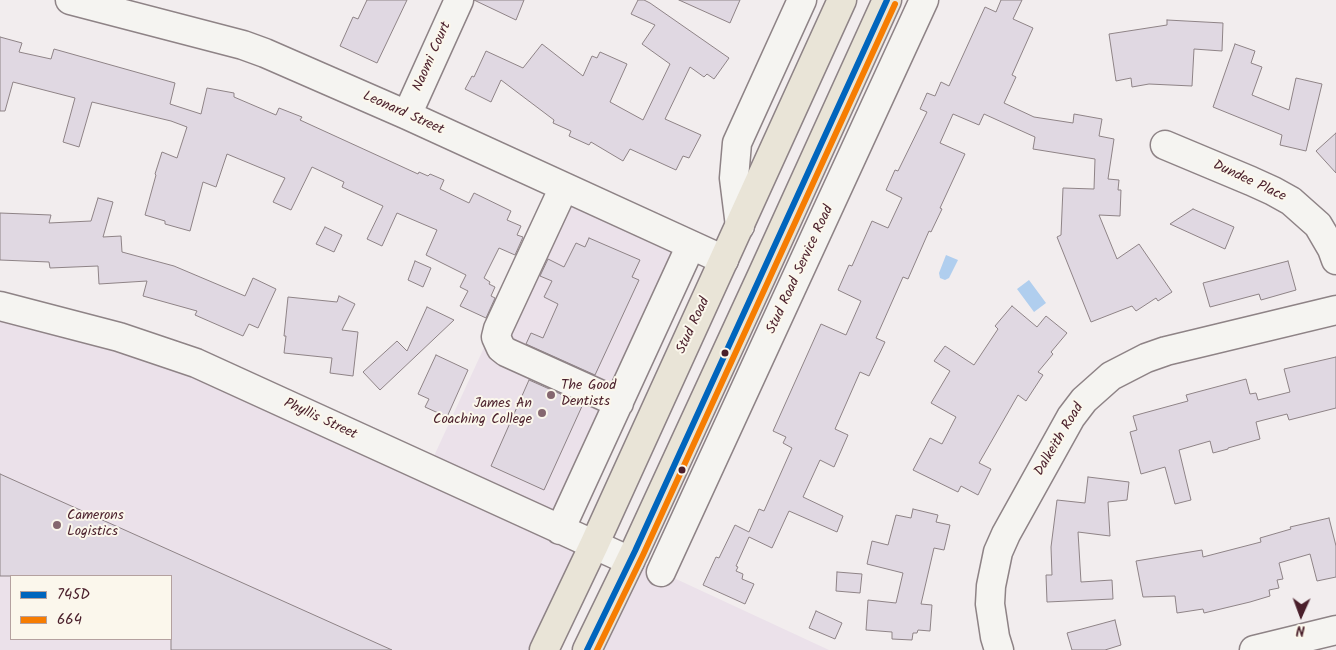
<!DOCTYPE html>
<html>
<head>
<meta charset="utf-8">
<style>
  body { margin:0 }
  #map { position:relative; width:1336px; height:650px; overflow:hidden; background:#f2edee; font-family:Kalam,sans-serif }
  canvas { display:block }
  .legend { position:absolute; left:10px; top:575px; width:162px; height:65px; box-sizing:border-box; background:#fbf7ec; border:1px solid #b4a19f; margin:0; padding:6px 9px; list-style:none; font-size:15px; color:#4a1f2b }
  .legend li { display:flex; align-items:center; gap:10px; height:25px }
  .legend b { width:25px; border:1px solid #b4a19f }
  .north { position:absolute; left:1276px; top:590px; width:50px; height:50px; -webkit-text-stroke:4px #fbf7ec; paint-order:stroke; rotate:182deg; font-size:14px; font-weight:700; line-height:20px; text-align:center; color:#4a1f2b }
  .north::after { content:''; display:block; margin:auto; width:18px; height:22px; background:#4a1f2b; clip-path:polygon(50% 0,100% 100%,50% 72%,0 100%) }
</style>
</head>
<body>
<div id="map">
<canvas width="1336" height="650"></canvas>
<ul class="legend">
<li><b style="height:6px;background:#0065bd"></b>745D</li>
<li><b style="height:6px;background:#f67d02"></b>664</li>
</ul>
<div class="north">N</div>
</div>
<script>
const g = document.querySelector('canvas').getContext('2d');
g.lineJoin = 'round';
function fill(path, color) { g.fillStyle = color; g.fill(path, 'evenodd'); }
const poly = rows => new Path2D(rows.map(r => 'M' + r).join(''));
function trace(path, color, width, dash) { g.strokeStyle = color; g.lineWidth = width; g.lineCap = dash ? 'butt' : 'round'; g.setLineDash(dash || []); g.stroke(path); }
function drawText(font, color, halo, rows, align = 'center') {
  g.font = font + ' Kalam,sans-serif'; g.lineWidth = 4; g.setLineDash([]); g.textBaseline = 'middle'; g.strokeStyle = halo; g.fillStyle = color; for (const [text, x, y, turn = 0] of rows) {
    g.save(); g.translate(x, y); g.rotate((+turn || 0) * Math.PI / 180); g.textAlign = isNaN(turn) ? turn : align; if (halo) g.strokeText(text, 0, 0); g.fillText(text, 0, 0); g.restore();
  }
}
fill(poly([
  [559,185,691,245,560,530,594,545,545,650,0,650,0,306,91,329,428,469],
  [11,576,171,576,171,639,11,639],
  [632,558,661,572,829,650,587,650]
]), '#ebe1ea');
fill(poly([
  [946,255,958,260,949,278,945,280,940,278,939,273],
  [1029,280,1046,303,1034,312,1017,289]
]), '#b0ceee');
const building = poly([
  [367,0,407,0,377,63,340,46,353,17,358,19,367,0],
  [474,0,524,0,516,20,474,0],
  [638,0,644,0,650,3,729,58,714,79,707,74,704,77,690,67,665,119,701,135,689,158,683,156,676,170,630,149,623,161,591,142,589,145,569,136,571,131,553,123,554,120,501,80,491,102,465,89,472,76,474,77,486,51,523,68,542,44,583,76,592,56,597,58,600,52,627,64,610,102,643,120,670,64,642,44,655,25,631,14,638,0],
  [679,0,740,0,730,23,679,0],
  [1001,0,1022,0,1013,19,1033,28,1012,75,1016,77,1004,103,1034,117,1073,123,1074,114,1102,119,1099,136,1114,139,1108,179,1119,180,1118,190,1121,190,1120,216,1099,215,1117,259,1139,244,1172,292,1158,301,1156,298,1136,311,1132,306,1091,322,1057,237,1061,235,1063,188,1094,189,1095,159,1033,149,1035,137,984,114,979,125,953,114,940,143,965,154,940,208,942,209,931,232,929,231,908,279,903,277,876,338,885,342,869,376,860,372,835,429,848,435,834,467,820,460,803,497,843,516,837,532,789,511,772,548,749,537,736,566,738,567,736,571,743,574,742,579,754,584,745,604,703,585,716,557,719,558,735,525,749,532,759,509,764,511,792,448,783,443,786,437,773,431,821,324,846,335,861,301,838,290,849,265,852,266,872,221,888,228,902,198,886,190,895,170,898,171,927,112,920,109,927,93,935,96,941,82,949,86,985,7,996,12,1001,0],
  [1167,20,1223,23,1222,51,1194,49,1192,86,1149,84,1132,87,1131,78,1116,81,1109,34,1167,25,1167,20],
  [0,37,22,43,19,52,51,59,54,49,175,83,170,104,201,114,207,88,234,93,234,97,276,115,279,108,302,117,300,120,418,174,419,172,428,176,430,174,444,180,440,189,469,203,474,193,511,211,507,220,521,226,517,235,523,237,515,255,499,248,484,278,490,282,489,284,495,287,491,296,495,298,486,318,460,306,468,291,460,287,466,275,426,255,437,230,397,213,382,246,367,239,383,206,342,187,344,182,312,167,291,210,273,202,285,178,227,154,216,187,203,182,190,231,165,224,165,221,145,215,156,175,155,174,162,152,177,158,187,127,171,121,92,102,79,147,63,142,75,98,13,82,5,111,0,111,0,37],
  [1235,44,1255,51,1251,63,1262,67,1252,95,1289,110,1296,78,1322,84,1306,151,1280,145,1282,135,1213,107,1235,44],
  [1336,133,1336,173,1316,151,1336,133],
  [98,198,113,202,103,237,121,236,122,252,174,266,245,296,253,278,276,289,258,328,249,324,243,336,195,315,197,311,143,296,147,281,99,284,98,266,50,268,49,262,0,260,0,213,51,215,49,223,91,221,98,198],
  [1193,209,1234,227,1225,249,1170,224,1193,209],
  [325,227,342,235,334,252,316,244,325,227],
  [589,238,640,260,632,277,639,280,595,375,526,344,531,333,543,338,558,304,544,297,552,281,540,276,548,259,564,267,576,243,585,247,589,238],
  [415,261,431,268,423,287,408,280,415,261],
  [1288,261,1296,290,1261,300,1259,294,1210,307,1203,283,1288,261],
  [339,296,355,304,342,330,358,332,353,376,330,373,332,358,284,353,286,336,284,336,288,297,337,302,339,296],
  [1012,306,1037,327,1046,316,1067,333,1051,352,1053,354,1038,372,1043,375,1026,401,1018,395,979,463,991,469,978,495,961,486,958,492,913,470,930,438,942,444,956,417,931,403,950,371,934,361,945,346,974,365,998,329,995,326,1012,306],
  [427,307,454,320,380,390,363,372,397,341,407,351,427,307],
  [436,355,468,370,447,417,425,407,429,399,418,394,436,355],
  [1336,357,1336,408,1289,420,1287,414,1256,422,1260,439,1228,448,1228,449,1213,453,1210,441,1179,450,1191,500,1175,504,1165,467,1141,474,1130,432,1137,430,1133,416,1188,401,1186,395,1246,379,1250,394,1256,393,1258,400,1290,392,1284,369,1336,357],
  [529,380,583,404,544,490,491,466,529,380],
  [0,474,392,650,171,650,171,576,0,576,0,474],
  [1088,477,1129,482,1127,500,1108,502,1110,536,1078,532,1081,582,1112,580,1113,599,1047,602,1046,575,1052,575,1051,547,1057,500,1085,503,1088,477],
  [913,509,938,515,936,522,950,525,944,550,934,548,921,604,932,605,930,631,918,630,917,633,913,633,912,640,892,639,892,632,866,630,868,600,896,603,903,573,867,564,872,541,888,545,896,515,911,518,913,509],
  [1329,518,1336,546,1336,577,1317,581,1310,554,1279,563,1283,579,1277,580,1279,588,1269,590,1270,596,1250,602,1204,613,1203,609,1177,613,1175,596,1143,597,1136,561,1202,550,1203,557,1261,542,1260,538,1291,529,1290,527,1329,518],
  [837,572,862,574,860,593,836,591,837,572],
  [816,611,842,623,835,639,809,628,816,611],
  [1115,620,1121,645,1105,650,1072,650,1067,633,1115,620]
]);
fill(building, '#e0d8e2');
trace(building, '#8e8386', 1);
const minor = poly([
  [70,0,243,45,265,53,407,115,724,260],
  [407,115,459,0],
  [1165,145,1251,181,1273,191,1291,201,1318,225,1332,249,1336,260],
  [564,187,498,329,496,337,501,348,506,352,619,403],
  [740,226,734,178,737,143,802,0],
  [0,306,119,337,196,363,630,561],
  [560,530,691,245],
  [661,572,924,0],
  [999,650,995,637,990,604,991,586,998,552,1006,534,1071,417,1084,400,1111,376,1146,358,1166,351,1336,310],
  [1254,650,1336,630]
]);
const major = poly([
  [544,650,594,545,842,0],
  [587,650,635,551,763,273,887,0]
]);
trace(minor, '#8e8386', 31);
trace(major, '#8e8386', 31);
trace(minor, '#f5f4f1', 28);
trace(major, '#e9e4d7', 28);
trace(poly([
  [587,650,635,551,887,0]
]), '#0065bd', 6);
trace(poly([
  [597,650,643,555,895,4]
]), '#f67d02', 6);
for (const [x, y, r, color] of [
  [725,353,4.5,"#4a1f2b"],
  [551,395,5,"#85676f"],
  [542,413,5,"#85676f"],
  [682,470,4.5,"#4a1f2b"],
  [57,525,5,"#85676f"]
]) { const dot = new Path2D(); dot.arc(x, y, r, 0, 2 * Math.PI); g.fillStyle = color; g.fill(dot); trace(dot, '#fbf7ec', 2); }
drawText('14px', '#4a1f2b', '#fbf7ec', [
  ["Naomi Court",433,57,-66],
  ["Leonard Street",403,114,24],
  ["Dundee Place",1249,182,25],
  ["Stud Road Service Road",801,270,-65],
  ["Stud Road",694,326,-65],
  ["Phyllis Street",320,420,25],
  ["Dalkeith Road",1060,440,-59]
]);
drawText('14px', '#4a1f2b', '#fbf7ec', [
  ["The Good",561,387],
  ["Dentists",561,403],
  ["James An",532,405,"right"],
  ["Coaching College",532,421,"right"],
  ["Camerons",67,517],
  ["Logistics",67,533]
], 'left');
</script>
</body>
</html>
